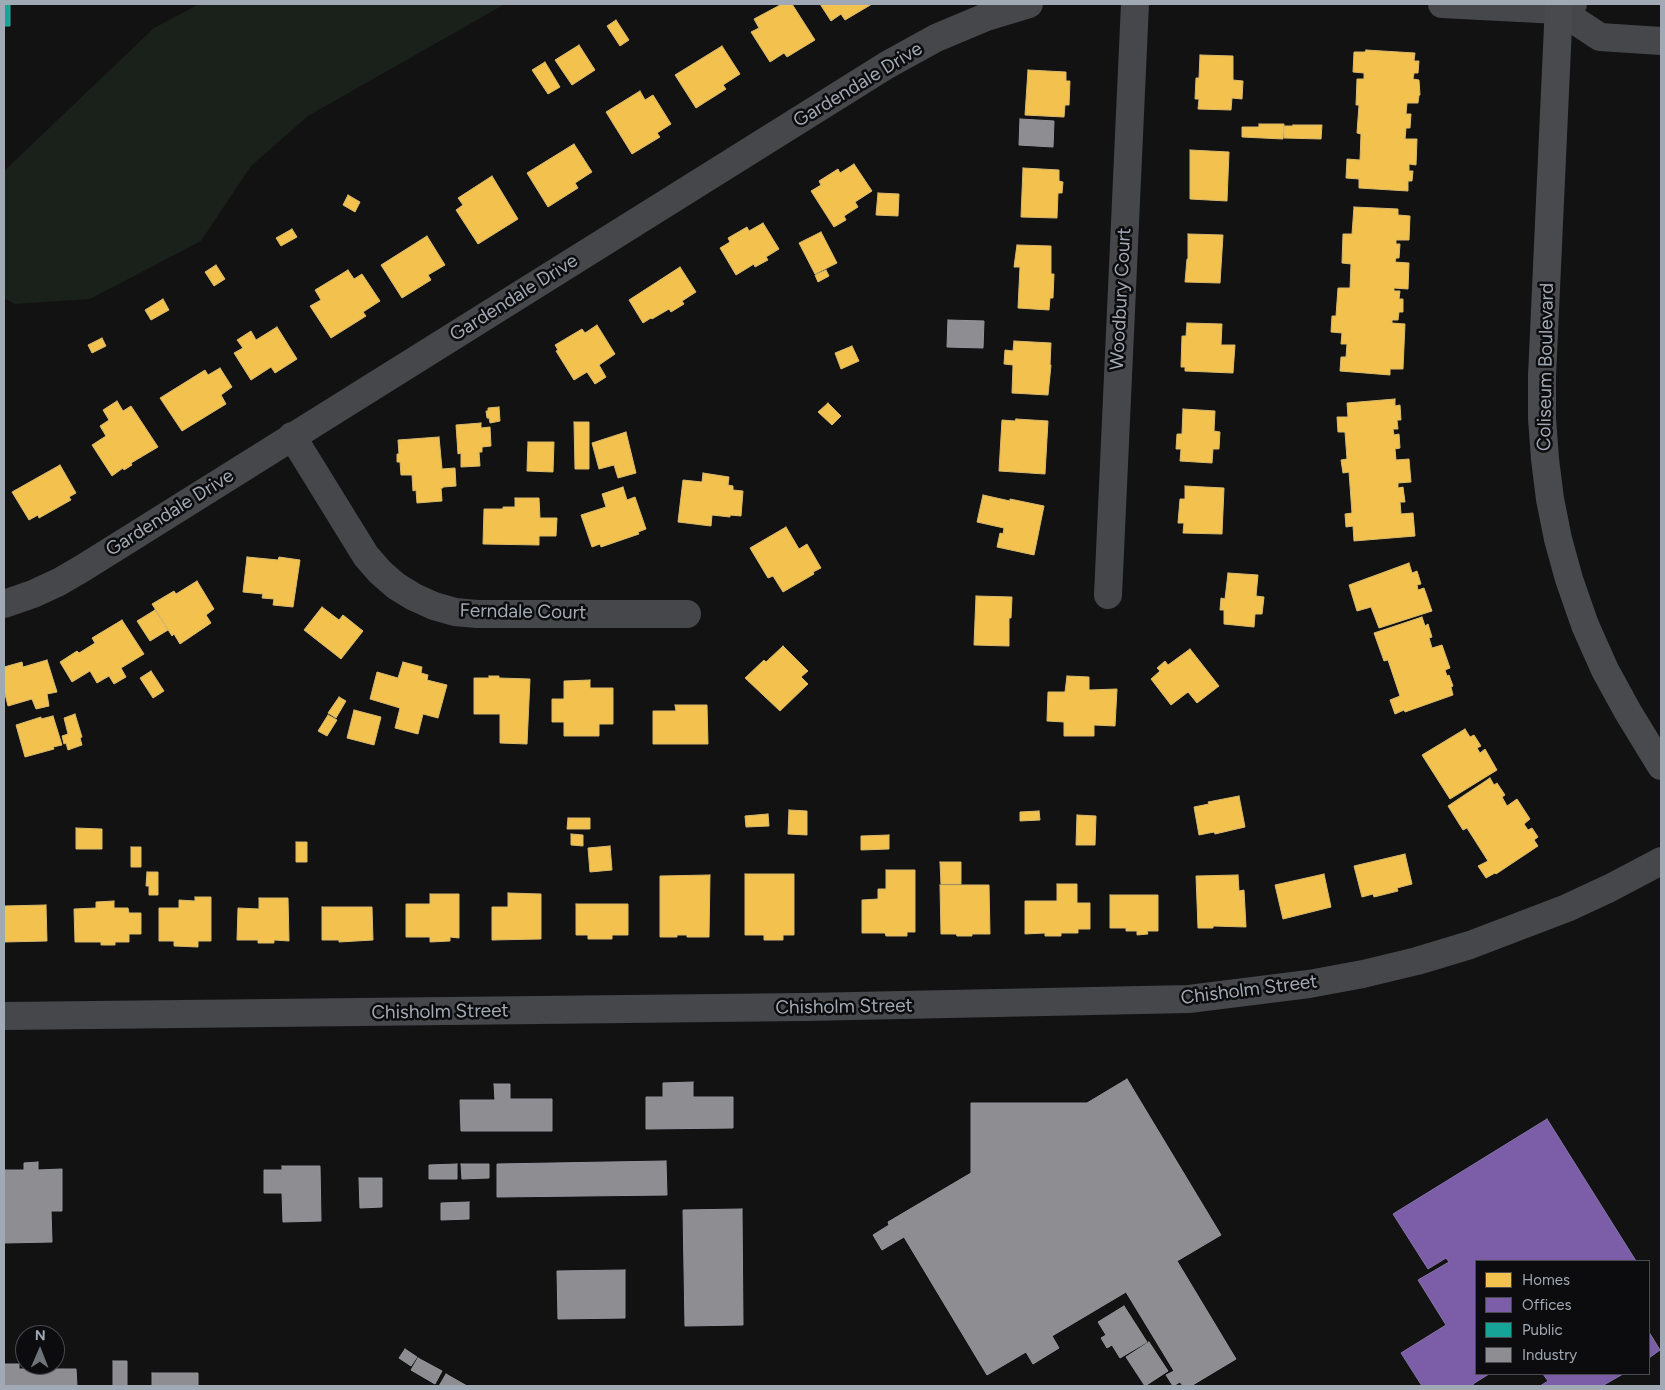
<!DOCTYPE html>
<html>
<head>
<meta charset="utf-8">
<style>
  body { margin:0 }
  #map { position:relative; width:1665px; height:1390px; overflow:hidden; background:#121212; font-family:Figtree,sans-serif }
  canvas { display:block }
  .frame { position:absolute; inset:0; border:5px solid #a1a9b4; pointer-events:none }
  .legend { position:absolute; left:1475px; top:1260px; width:175px; height:115px; box-sizing:border-box; background:#0c0c0e; border:1px solid #484b50; margin:0; padding:6px 9px; list-style:none; font-size:15px; color:#a1a9b4 }
  .legend li { display:flex; align-items:center; gap:10px; height:25px }
  .legend b { width:25px; border:1px solid #484b50 }
  .north { position:absolute; left:15px; top:1325px; width:50px; height:50px; box-sizing:border-box; background:#0c0c0e; border:1px solid #484b50; border-radius:50%; rotate:1deg; font-size:14px; font-weight:700; line-height:20px; text-align:center; color:#a1a9b4 }
  .north::after { content:''; display:block; margin:auto; width:18px; height:22px; background:#6f747b; clip-path:polygon(50% 0,100% 100%,50% 72%,0 100%) }
</style>
</head>
<body>
<div id="map">
<canvas width="1665" height="1390"></canvas>
<div class="frame"></div>
<ul class="legend">
<li><b style="height:14px;background:#f2c14e"></b>Homes</li>
<li><b style="height:14px;background:#7b5ea7"></b>Offices</li>
<li><b style="height:14px;background:#17a398"></b>Public</li>
<li><b style="height:14px;background:#8d8d92"></b>Industry</li>
</ul>
<div class="north">N</div>
</div>
<script>
const g = document.querySelector('canvas').getContext('2d');
g.lineJoin = 'round';
function fill(path, color) { g.fillStyle = color; g.fill(path, 'evenodd'); }
const poly = rows => new Path2D(rows.map(r => 'M' + r).join(''));
function trace(path, color, width, dash) { g.strokeStyle = color; g.lineWidth = width; g.lineCap = dash ? 'butt' : 'round'; g.setLineDash(dash || []); g.stroke(path); }
function drawText(font, color, halo, rows, align = 'center') {
  g.font = font + ' Figtree,sans-serif'; g.lineWidth = 5; g.setLineDash([]); g.textBaseline = 'middle'; g.strokeStyle = halo; g.fillStyle = color; for (const [text, x, y, turn = 0] of rows) {
    g.save(); g.translate(x, y); g.rotate((+turn || 0) * Math.PI / 180); g.textAlign = isNaN(turn) ? turn : align; if (halo) g.strokeText(text, 0, 0); g.fillText(text, 0, 0); g.restore();
  }
}
fill(poly([
  [199,4,505,4,308,116,251,166,201,241,90,299,15,304,4,298,4,171,154,28]
]), '#1a201a');
const homes = poly([
  [782,4,792,4,815,40,787,57,784,53,770,62,751,32,759,28,754,19,782,4],
  [820,4,872,4,845,20,841,14,831,21,820,4],
  [616,20,629,40,620,46,607,26,616,20],
  [579,45,595,70,572,85,555,60,579,45],
  [722,46,740,74,723,85,726,89,696,108,675,75,722,46],
  [1366,50,1415,53,1414,61,1419,61,1418,73,1414,73,1413,79,1419,80,1420,95,1419,95,1418,103,1407,103,1406,114,1411,114,1410,128,1406,128,1405,139,1417,139,1416,165,1409,164,1409,171,1413,171,1412,181,1408,181,1408,191,1359,188,1359,179,1346,178,1347,159,1360,160,1361,134,1357,133,1359,105,1356,105,1357,79,1364,79,1364,73,1353,72,1354,52,1365,52,1366,50],
  [1200,55,1233,56,1233,80,1243,81,1242,99,1232,98,1231,110,1198,109,1199,99,1195,99,1196,78,1199,78,1200,55],
  [545,62,560,87,548,94,532,70,545,62],
  [1028,70,1066,72,1066,81,1070,81,1069,105,1065,105,1064,117,1025,115,1028,70],
  [640,91,645,100,653,95,671,124,657,133,660,137,632,154,606,112,640,91],
  [1259,124,1284,124,1283,139,1242,137,1242,127,1259,127,1259,124],
  [1293,125,1322,125,1321,139,1284,138,1284,126,1293,126,1293,125],
  [574,144,592,172,575,183,578,188,548,207,527,173,574,144],
  [1190,150,1229,152,1227,201,1190,199,1190,150],
  [854,164,872,191,855,202,858,207,844,216,846,220,834,227,811,191,821,185,819,181,838,169,840,173,854,164],
  [1023,168,1059,170,1059,181,1063,182,1062,193,1058,193,1057,218,1021,217,1023,168],
  [492,176,518,219,478,244,456,210,463,205,458,198,492,176],
  [878,193,899,194,898,216,876,215,878,193],
  [348,195,360,202,355,212,343,205,348,195],
  [1354,207,1398,209,1398,215,1410,216,1409,240,1396,240,1396,244,1400,244,1399,258,1396,258,1395,262,1409,263,1408,289,1394,288,1394,291,1400,291,1399,299,1403,299,1403,312,1399,312,1398,320,1392,320,1392,323,1405,324,1403,369,1390,369,1390,375,1340,371,1341,357,1346,357,1347,344,1341,344,1342,333,1331,332,1332,316,1336,316,1338,288,1350,288,1351,264,1342,263,1343,234,1352,234,1354,207],
  [763,223,779,249,766,257,768,260,755,267,754,264,736,275,720,248,730,242,728,238,747,227,749,231,763,223],
  [292,229,297,237,281,246,276,238,292,229],
  [821,232,837,263,815,274,799,243,821,232],
  [1188,234,1223,235,1220,283,1185,282,1187,259,1188,259,1188,234],
  [427,236,445,265,428,275,431,280,402,298,381,265,427,236],
  [1017,245,1051,246,1051,274,1054,274,1053,298,1050,298,1049,310,1018,308,1020,267,1014,267,1017,245],
  [216,265,225,279,214,286,205,272,216,265],
  [680,267,696,292,682,301,684,304,671,312,669,309,652,319,651,318,643,323,629,300,680,267],
  [348,270,354,279,362,274,380,301,363,312,366,316,331,338,310,306,321,300,315,290,348,270],
  [826,270,829,276,818,282,815,275,826,270],
  [163,299,169,310,151,320,145,310,163,299],
  [1187,323,1222,324,1221,345,1235,345,1233,373,1185,371,1185,367,1181,367,1182,336,1186,336,1187,323],
  [597,325,615,354,599,365,606,377,595,384,587,372,574,380,556,351,558,350,555,345,582,329,585,333,597,325],
  [277,327,297,359,275,373,271,367,251,380,234,353,243,348,237,340,251,331,256,340,277,327],
  [102,338,106,346,92,353,88,345,102,338],
  [1014,341,1051,343,1050,365,1051,365,1048,395,1012,393,1013,365,1004,364,1005,350,1013,351,1014,341],
  [852,346,859,361,841,369,835,353,852,346],
  [220,368,232,387,221,395,226,404,182,431,160,398,205,370,208,375,220,368],
  [1395,399,1395,406,1400,405,1401,420,1397,420,1398,429,1393,429,1394,435,1399,434,1400,448,1395,449,1396,460,1409,459,1411,482,1398,483,1398,488,1403,487,1405,502,1400,502,1401,514,1413,513,1415,536,1354,541,1353,526,1346,527,1345,514,1352,513,1349,472,1343,473,1341,460,1347,459,1345,432,1338,432,1337,417,1348,417,1347,403,1395,399],
  [117,401,123,411,131,406,158,447,131,463,132,465,124,470,123,468,112,476,92,445,106,436,100,426,109,420,103,410,117,401],
  [828,403,841,416,832,425,818,412,828,403],
  [499,407,500,421,490,423,489,418,487,418,486,411,488,411,488,408,499,407],
  [1183,409,1215,411,1214,431,1220,432,1219,449,1213,449,1212,463,1180,461,1181,449,1176,449,1177,434,1182,434,1183,409],
  [1016,419,1048,421,1045,474,999,471,1002,420,1015,421,1016,419],
  [574,422,589,422,589,469,575,469,574,422],
  [481,423,481,428,490,427,491,446,482,447,482,452,479,452,480,466,461,467,461,453,458,454,456,425,481,423],
  [626,432,636,473,618,478,614,465,599,469,592,443,626,432],
  [439,437,442,469,455,468,456,486,443,487,443,488,441,488,442,501,417,503,416,490,413,491,412,475,401,475,400,462,397,462,397,454,399,454,398,440,439,437],
  [528,442,554,442,553,472,527,471,528,442],
  [60,465,76,493,69,497,71,500,39,518,38,515,29,520,12,492,60,465],
  [703,473,729,477,728,485,733,486,733,490,743,491,741,516,730,515,730,517,712,515,711,526,678,522,683,480,702,482,703,473],
  [1185,486,1224,488,1222,534,1183,533,1184,523,1178,523,1180,499,1185,499,1185,486],
  [623,487,627,500,635,497,646,529,638,532,639,534,601,547,600,544,592,547,581,515,606,507,602,494,623,487],
  [983,495,1010,501,1010,499,1044,506,1034,555,997,547,1000,533,1003,534,1004,528,977,522,983,495],
  [515,498,539,498,540,518,557,518,556,536,539,536,539,545,483,544,484,509,503,509,503,507,515,507,515,498],
  [786,527,799,549,807,544,821,568,813,572,814,574,783,592,773,576,768,578,750,548,786,527],
  [247,557,278,560,279,557,300,560,293,607,273,605,274,599,262,598,263,594,243,592,247,557],
  [1409,563,1412,573,1417,571,1421,584,1417,585,1418,590,1424,588,1432,611,1379,628,1371,607,1357,611,1349,585,1409,563],
  [1228,573,1258,575,1256,596,1264,597,1262,614,1255,614,1254,627,1224,624,1224,610,1220,610,1221,598,1225,599,1228,573],
  [197,581,214,609,206,615,211,623,180,644,174,634,172,636,152,604,174,591,176,594,197,581],
  [976,596,1012,597,1011,618,1009,618,1009,646,974,645,976,596],
  [322,607,339,620,343,615,363,631,341,659,304,630,322,607],
  [155,610,168,630,150,641,137,621,155,610],
  [1422,617,1425,626,1428,624,1432,637,1429,638,1432,648,1442,645,1450,668,1445,670,1447,676,1449,675,1453,686,1451,687,1453,695,1405,712,1404,710,1395,714,1390,700,1400,696,1388,660,1384,661,1374,633,1422,617],
  [122,620,144,654,121,668,126,677,114,684,109,676,97,683,90,671,72,682,60,662,77,651,79,653,95,643,92,638,122,620],
  [783,646,808,671,801,677,808,684,780,711,745,678,764,660,766,662,783,646],
  [1190,649,1219,686,1197,703,1188,692,1171,705,1151,679,1160,671,1157,668,1165,661,1168,665,1190,649],
  [47,660,57,692,47,694,49,706,36,709,32,699,8,706,4,690,4,667,22,662,23,667,47,660],
  [403,662,422,667,421,673,428,675,427,680,447,685,438,718,423,714,418,734,395,728,400,708,370,699,377,672,398,678,403,662],
  [151,671,164,691,153,698,140,678,151,671],
  [489,676,499,676,499,678,530,679,527,744,500,743,500,714,474,714,474,678,489,678,489,676],
  [1067,676,1089,677,1089,690,1117,689,1115,726,1094,725,1094,736,1064,736,1064,722,1047,721,1048,692,1065,692,1067,676],
  [590,680,590,688,613,688,613,724,599,724,599,736,564,736,564,722,552,722,552,699,564,699,564,681,590,680],
  [339,697,346,701,336,718,328,713,339,697],
  [675,705,707,705,708,744,653,744,653,711,676,711,675,705],
  [354,710,381,717,374,745,347,738,354,710],
  [75,714,82,737,80,738,82,745,68,750,66,743,64,744,62,736,68,734,64,718,75,714],
  [328,715,337,720,327,736,318,731,328,715],
  [53,716,62,745,53,747,54,749,25,757,16,725,41,717,41,719,53,716],
  [1465,729,1470,737,1474,735,1481,746,1477,748,1480,753,1485,749,1497,770,1450,799,1422,755,1465,729],
  [1490,778,1494,785,1497,783,1505,795,1502,797,1507,806,1517,799,1530,819,1524,824,1528,830,1532,828,1538,837,1534,840,1538,846,1496,874,1495,873,1486,878,1478,866,1488,861,1467,828,1463,830,1448,806,1490,778],
  [1239,796,1245,827,1215,834,1214,832,1199,835,1194,807,1209,804,1208,802,1239,796],
  [789,810,807,811,807,835,788,834,789,810],
  [1039,811,1040,820,1020,821,1020,812,1039,811],
  [768,814,769,826,746,827,745,816,768,814],
  [1077,815,1096,816,1095,845,1076,845,1077,815],
  [568,818,590,818,590,829,567,829,568,818],
  [76,828,102,829,102,849,76,849,76,828],
  [571,834,583,835,583,846,571,845,571,834],
  [889,835,889,849,861,850,861,836,889,835],
  [296,842,307,842,307,862,296,862,296,842],
  [610,846,612,870,590,872,588,848,610,846],
  [131,847,141,847,141,867,131,867,131,847],
  [1405,854,1412,884,1397,888,1398,891,1374,897,1373,894,1362,897,1354,866,1405,854],
  [940,862,961,862,961,884,941,884,940,862],
  [886,870,915,870,915,932,907,932,907,936,886,936,885,933,862,933,862,900,878,899,878,889,886,889,886,870],
  [147,872,158,872,158,895,149,895,149,886,146,886,147,872],
  [745,874,794,874,794,935,783,935,783,940,764,940,764,935,745,935,745,874],
  [1324,874,1331,907,1283,919,1275,885,1324,874],
  [710,875,709,937,687,937,687,935,677,935,677,937,660,937,660,876,710,875],
  [1238,875,1239,891,1244,890,1246,927,1213,926,1213,928,1198,928,1196,876,1238,875],
  [1057,884,1077,884,1077,903,1090,903,1090,929,1078,929,1078,933,1061,933,1061,936,1045,936,1045,933,1025,934,1025,901,1057,901,1057,884],
  [940,885,989,885,990,934,972,934,972,936,957,936,956,934,941,934,940,885],
  [508,893,541,894,541,939,492,940,492,907,508,907,508,893],
  [430,894,459,894,459,938,450,937,450,941,430,942,430,937,406,937,406,904,430,904,430,894],
  [1110,895,1158,895,1158,931,1147,931,1148,934,1137,935,1137,931,1126,931,1126,928,1110,928,1110,895],
  [195,897,211,897,211,941,198,941,198,947,174,946,174,941,159,941,159,908,179,908,179,900,195,901,195,897],
  [259,898,288,898,289,941,274,940,274,943,258,943,258,940,237,940,238,908,259,909,259,898],
  [114,901,114,908,128,908,129,913,141,913,141,934,129,934,129,942,115,942,115,945,101,945,101,942,75,942,74,909,96,908,96,902,114,901],
  [576,904,628,904,628,935,612,935,612,939,588,939,588,935,576,935,576,904],
  [46,905,47,941,4,942,4,906,46,905],
  [322,907,372,907,373,940,339,942,339,940,322,940,322,907]
]);
fill(homes, '#f2c14e');
trace(homes, '#daba6d', 1);
const offices = poly([
  [1547,1119,1636,1261,1476,1261,1476,1374,1489,1374,1473,1384,1474,1386,1422,1386,1401,1353,1446,1325,1418,1280,1449,1262,1446,1258,1428,1269,1393,1214,1547,1119],
  [1649,1332,1660,1350,1649,1358,1649,1332],
  [1543,1374,1623,1374,1602,1386,1540,1386,1548,1381,1543,1374]
]);
fill(offices, '#7b5ea7');
trace(offices, '#8674ab', 1);
const public = poly([
  [4,4,10,4,10,26,4,26,4,4]
]);
fill(public, '#17a398');
trace(public, '#40a5a0', 1);
const industry = poly([
  [1020,119,1054,121,1053,147,1019,145,1020,119],
  [948,320,984,321,983,348,947,347,948,320],
  [1127,1079,1221,1235,1177,1261,1236,1359,1191,1386,1183,1386,1180,1382,1173,1386,1166,1375,1174,1371,1126,1292,1052,1336,1059,1348,1033,1364,1026,1352,987,1375,904,1237,882,1250,873,1235,889,1225,888,1222,971,1173,971,1103,1087,1103,1127,1079],
  [693,1082,693,1097,733,1097,733,1128,646,1129,646,1097,663,1097,663,1083,693,1082],
  [494,1084,510,1084,510,1099,552,1099,552,1131,461,1131,460,1100,495,1100,494,1084],
  [666,1161,667,1195,497,1197,497,1164,666,1161],
  [38,1162,38,1170,62,1169,62,1211,51,1211,52,1242,4,1243,4,1170,24,1170,24,1163,38,1162],
  [457,1164,457,1179,429,1179,429,1165,457,1164],
  [461,1164,489,1164,489,1178,462,1179,461,1164],
  [282,1166,320,1166,321,1221,283,1222,282,1193,264,1193,264,1170,282,1170,282,1166],
  [359,1178,382,1178,382,1207,360,1208,359,1178],
  [469,1202,469,1219,441,1220,441,1203,469,1202],
  [742,1209,743,1325,685,1326,683,1210,742,1209],
  [625,1270,625,1318,558,1319,557,1271,625,1270],
  [1124,1306,1147,1342,1120,1358,1112,1345,1107,1348,1101,1338,1106,1335,1098,1322,1124,1306],
  [1149,1342,1168,1371,1145,1386,1126,1357,1149,1342],
  [405,1349,417,1357,411,1366,399,1358,405,1349],
  [418,1358,442,1371,435,1384,411,1370,418,1358],
  [113,1361,127,1361,127,1386,113,1386,113,1361],
  [4,1364,19,1364,19,1369,76,1369,77,1386,4,1386,4,1364],
  [152,1373,198,1373,198,1386,152,1386,152,1373],
  [446,1374,467,1386,439,1386,446,1374]
]);
fill(industry, '#8d8d92');
trace(industry, '#93959c', 1);
trace(poly([
  [1442,4,1559,10,1573,4],
  [1559,10,1600,37,1661,41],
  [292,436,366,556,380,572,396,586,414,597,434,606,455,612,477,614,687,614],
  [1108,595,1135,4],
  [4,604,33,594,59,582,83,568,887,65,936,38,986,17,1029,4],
  [4,1016,805,1007,1189,999,1309,984,1363,974,1417,961,1470,945,1567,908,1610,888,1661,861]
]), '#46474b', 28);
trace(poly([
  [1559,4,1542,376,1542,418,1545,459,1550,499,1558,539,1569,579,1585,625,1605,670,1628,712,1661,766]
]), '#484a4d', 28);
drawText('19px', '#a1a9b4', '#0c0c0e', [
  ["Gardendale Drive",858,85,-31],
  ["Gardendale Drive",514,298,-32],
  ["Woodbury Court",1121,299,-87],
  ["Coliseum Boulevard",1546,367,-89],
  ["Gardendale Drive",170,513,-32],
  ["Ferndale Court",523,612,1],
  ["Chisholm Street",1249,990,-7],
  ["Chisholm Street",844,1007,-1],
  ["Chisholm Street",440,1012,-1]
]);
</script>
</body>
</html>
